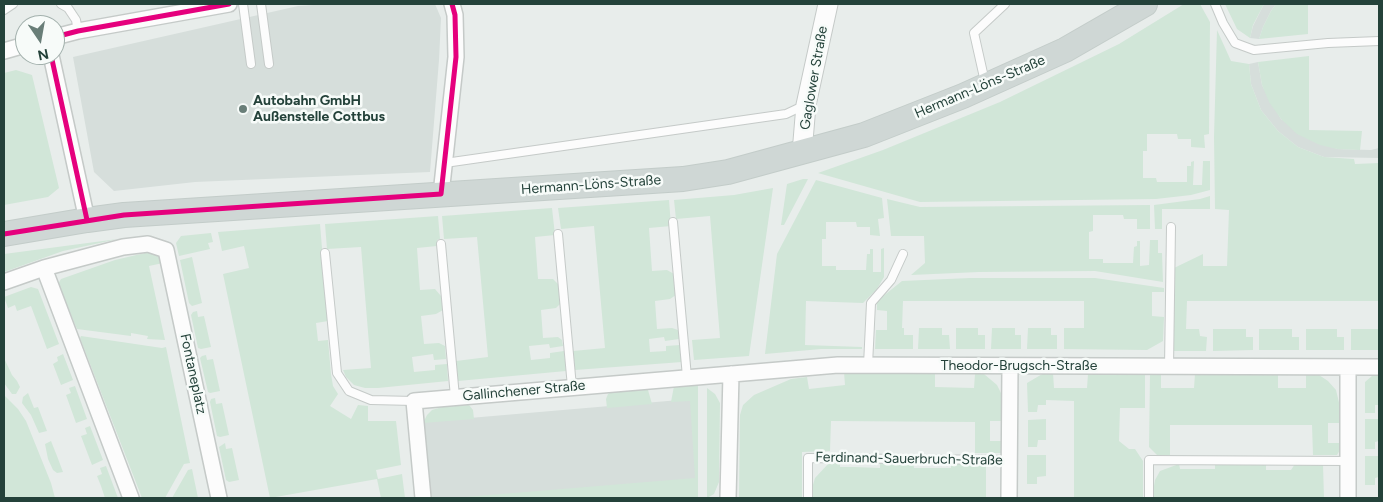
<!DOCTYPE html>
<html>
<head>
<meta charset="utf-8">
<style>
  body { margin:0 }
  #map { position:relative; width:1383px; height:502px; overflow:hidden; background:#e8edeb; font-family:Figtree,sans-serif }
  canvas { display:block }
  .frame { position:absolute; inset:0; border:5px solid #24423a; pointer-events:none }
  .north { position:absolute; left:15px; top:15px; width:50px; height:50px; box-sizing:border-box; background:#f7fbf9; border:1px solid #a3b1ad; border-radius:50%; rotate:168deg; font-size:14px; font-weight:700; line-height:20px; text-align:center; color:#24423a }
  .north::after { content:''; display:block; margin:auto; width:18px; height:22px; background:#697e78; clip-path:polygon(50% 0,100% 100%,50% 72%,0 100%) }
</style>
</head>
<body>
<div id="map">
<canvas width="1383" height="502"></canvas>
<div class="frame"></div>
<div class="north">N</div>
</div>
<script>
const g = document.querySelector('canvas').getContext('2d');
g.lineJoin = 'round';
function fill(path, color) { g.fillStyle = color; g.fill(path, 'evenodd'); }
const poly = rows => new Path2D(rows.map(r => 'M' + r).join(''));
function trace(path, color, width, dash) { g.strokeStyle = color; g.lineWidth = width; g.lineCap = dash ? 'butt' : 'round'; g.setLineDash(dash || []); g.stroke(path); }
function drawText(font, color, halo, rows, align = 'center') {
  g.font = font + ' Figtree,sans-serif'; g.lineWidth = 5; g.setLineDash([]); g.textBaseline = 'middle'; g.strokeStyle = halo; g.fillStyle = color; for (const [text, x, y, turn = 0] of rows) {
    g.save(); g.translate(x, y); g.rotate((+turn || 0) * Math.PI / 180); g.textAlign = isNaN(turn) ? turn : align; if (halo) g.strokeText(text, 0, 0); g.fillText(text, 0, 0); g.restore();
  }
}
fill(poly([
  [329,4,435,4,441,18,439,60,430,172,195,182,114,191,94,172,73,57,298,6],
  [1264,4,1276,4,1271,11,1263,27,1259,39,1250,38,1253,26],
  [1258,62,1262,85,1281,119,1337,149,1371,150,1379,148,1379,158,1324,157,1298,147,1278,131,1261,110,1251,84,1249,64],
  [691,399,697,481,484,498,431,498,423,422]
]), '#d6dedb');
fill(poly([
  [1184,4,1200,4,1210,22,1209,134,1204,135,1205,148,1191,147,1191,139,1178,139,1177,134,1147,134,1147,151,1143,151,1143,178,1156,178,1157,182,1187,182,1187,166,1191,166,1191,162,1194,161,1193,185,1202,185,1203,161,1210,161,1210,190,1191,195,1156,199,920,202,818,173,883,150,1000,102,1119,44],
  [1225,4,1264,4,1253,25,1250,38,1237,29],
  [1276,4,1308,4,1308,34,1259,39,1263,27,1271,11],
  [1217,30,1231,61,1249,64,1251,84,1261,110,1278,131,1298,147,1324,157,1354,159,1355,164,1379,163,1379,301,1187,301,1186,329,1199,329,1200,336,1207,337,1206,351,1174,351,1173,347,1174,268,1203,254,1203,266,1227,266,1229,210,1215,209,1214,137],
  [1309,56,1309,130,1362,131,1360,150,1337,149,1320,145,1297,134,1281,119,1269,102,1262,85,1258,62],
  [16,70,32,75,59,188,48,197,4,205,4,73],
  [803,179,808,179,784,225,781,225,787,184],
  [816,180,882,198,884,218,878,219,880,236,870,235,870,227,857,227,856,222,826,222,826,239,822,239,822,266,836,266,836,270,866,270,867,254,870,254,870,249,873,249,873,272,881,272,881,249,884,248,884,277,877,289,863,303,806,301,805,345,862,347,862,349,821,349,765,354,777,254],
  [773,188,749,356,694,360,692,340,720,338,710,216,676,219,674,200,734,195],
  [1210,196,1210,209,1162,209,1162,229,1155,229,1154,205,1200,199],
  [887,199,920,207,1150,205,1150,229,1137,229,1137,219,1124,219,1123,215,1093,215,1093,231,1089,232,1089,259,1103,259,1103,263,1133,263,1134,247,1137,246,1137,241,1140,241,1140,266,1149,265,1150,240,1158,240,1158,253,1162,253,1163,282,1095,271,979,272,911,275,925,263,924,236,891,236],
  [669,200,671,226,649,228,652,271,667,270,674,274,676,295,670,299,655,301,657,329,672,328,678,330,679,339,665,341,664,337,649,339,650,352,666,351,666,346,680,345,682,362,575,370,573,351,605,348,594,226,561,229,558,208],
  [552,208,555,235,535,237,538,279,553,279,559,285,560,304,556,308,541,310,543,338,558,337,562,340,563,346,550,348,549,344,529,346,531,360,550,358,550,353,564,351,566,371,458,381,456,361,488,357,477,237,444,239,442,216],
  [438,216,440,239,437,240,437,246,417,248,420,290,435,289,441,296,443,310,436,314,421,316,424,344,439,343,445,346,446,359,434,360,433,354,412,357,414,372,435,370,435,365,447,364,448,381,378,388,365,388,354,385,346,377,343,370,371,368,361,247,327,249,325,224],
  [320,224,328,321,316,323,318,341,328,340,331,374,333,386,338,394,330,406,351,419,358,405,368,406,368,421,396,421,401,465,376,470,378,479,402,474,405,498,381,498,377,479,270,498,223,274,249,268,244,246,222,251,218,232],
  [211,233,213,242,208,243,210,249,179,256,176,243,181,236],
  [118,239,63,251,4,272,4,254],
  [145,253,153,253,160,258,163,263,149,266,165,340,147,339,148,336,131,333,131,336,77,329,58,284,61,279,115,260],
  [192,257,202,303,192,306,189,303,180,260],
  [970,278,1095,278,1164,288,1164,292,1152,292,1152,316,1164,317,1163,341,1147,350,1064,349,1064,328,1084,328,1084,301,903,301,902,328,904,328,904,335,913,335,913,349,875,349,876,330,887,330,887,311,877,310,877,301,902,281],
  [31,287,38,289,59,344,47,349,31,306,17,311,15,305,8,308,4,297],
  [197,311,198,317,204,316,211,347,201,349,198,348,191,315,193,312],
  [919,328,942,328,942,335,949,335,950,349,918,349],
  [956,328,978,328,978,335,985,335,985,349,956,349],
  [992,328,1015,328,1015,335,1021,335,1021,349,991,349],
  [1028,328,1051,328,1051,335,1057,335,1057,349,1027,349],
  [1213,329,1246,329,1246,337,1253,337,1253,350,1213,351],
  [1259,329,1292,329,1292,337,1299,337,1299,350,1259,350],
  [1306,329,1337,329,1337,337,1344,337,1344,350,1306,350],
  [1351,329,1379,329,1379,350,1351,350],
  [81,336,162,348,166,347,190,463,184,464,165,498,142,498,80,338],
  [63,354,73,380,61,385,53,364,58,361,57,357],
  [206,355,207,360,213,359,220,391,210,393,208,392,200,358,202,356],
  [4,358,12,375,17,381,20,387,16,394,12,394,4,383],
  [844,372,935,373,935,387,974,388,975,374,984,374,997,385,1001,393,1001,421,990,421,990,441,1001,441,1001,453,975,453,975,422,831,421,830,451,802,452,802,498,739,498,740,415,743,405,754,395,791,379,807,377,809,389,845,385],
  [1044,373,1053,373,1054,388,1087,388,1088,374,1145,374,1145,408,1120,408,1119,441,1129,449,1135,449,1143,461,1143,498,1074,498,1074,401,1046,400,1046,405,1038,405,1037,412,1028,412,1027,383],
  [1278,373,1278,388,1306,388,1306,374,1319,375,1328,381,1336,390,1341,411,1340,423,1328,423,1328,443,1340,443,1340,450,1337,455,1313,455,1312,425,1170,425,1170,455,1157,455,1149,447,1150,374,1161,374,1161,388,1194,388,1195,374],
  [1379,374,1379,405,1375,405,1375,413,1365,413,1365,382,1372,376],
  [698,384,698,498,453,498,695,478,690,401,671,402,674,386],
  [75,386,87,419,76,423,66,395,71,393,69,388],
  [707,388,715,394,720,403,719,482,714,494,707,498],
  [641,389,648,390,652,404,607,408,606,399,608,394,613,391],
  [28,393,34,408,38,407,47,431,39,433,31,415,22,403,23,397],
  [4,395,18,409,26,421,51,483,55,498,4,498],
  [215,398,216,404,222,403,229,435,220,437,217,436,210,402,211,399],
  [469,405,473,410,474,419,423,423,427,415,432,410,442,407],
  [1046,419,1046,440,1038,440,1037,447,1028,447,1028,420],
  [1365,419,1379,419,1379,441,1375,442,1375,449,1365,449],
  [90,426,103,460,92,465,81,436,87,434,85,428],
  [51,441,57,456,63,472,57,473,53,470,48,459,45,444],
  [225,443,226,449,232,448,239,480,229,482,226,480,219,447],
  [1027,455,1046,455,1046,476,1037,477,1037,484,1027,484],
  [1365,456,1379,456,1379,477,1375,478,1375,485,1365,485],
  [840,462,840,467,854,467,880,468,880,462,913,462,914,468,951,468,951,462,986,463,986,498,812,498,812,488,815,478,828,464],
  [1215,463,1266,464,1266,470,1291,470,1295,464,1323,464,1324,498,1152,498,1155,480,1160,471,1179,464,1180,469,1215,469],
  [106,466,118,498,105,498,101,486,97,476,102,474,100,468],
  [192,469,198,498,172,498,188,470]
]), '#d1e6d8');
const service = poly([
  [61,4,68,8,76,20,78,31],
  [243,4,251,64],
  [261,4,269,64],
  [1215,4,1223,23,1235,43,1254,50,1328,43,1379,41],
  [4,10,13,4],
  [985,82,974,33,1005,4],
  [445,163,786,114,805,105],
  [673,222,687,377],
  [558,234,572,387],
  [441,244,455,397],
  [325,253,337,373,349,391,371,400,414,401],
  [868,365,871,303,891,280,903,254],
  [1169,367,1171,227],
  [808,498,808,458,1010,460],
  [1149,498,1149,460,1349,461]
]);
const minor = poly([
  [55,37,78,31,229,4],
  [4,51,25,45],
  [51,55,87,220],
  [441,194,456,57,455,15,452,4],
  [44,268,131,498],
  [4,282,44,268,123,247,148,244,166,250,219,498],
  [1348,368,1348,498],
  [423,498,414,401,838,365,1379,367],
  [728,498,731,374],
  [1009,498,1010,366]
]);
const tertiary = poly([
  [802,153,806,105,828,4]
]);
const primary = poly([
  [4,234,87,220,124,215,683,179,728,172,864,135,963,96,1065,50,1145,4]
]);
trace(service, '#c5cac8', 10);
trace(minor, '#c5cac8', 18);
trace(tertiary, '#c5cac8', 21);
trace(primary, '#c3ccc9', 26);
trace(service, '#fcfcfc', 8);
trace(minor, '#fcfcfc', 15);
trace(tertiary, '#fcfcfc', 19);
trace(primary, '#cfd7d5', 24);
trace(poly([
  [55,37,78,31,229,4],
  [51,55,87,220],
  [4,234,124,215,441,194,456,57,455,15,452,4]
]), '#e5007d', 5);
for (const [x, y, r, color] of [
  [243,109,5,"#697e78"]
]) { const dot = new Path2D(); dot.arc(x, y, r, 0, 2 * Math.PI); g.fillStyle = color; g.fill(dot); trace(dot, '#f7fbf9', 2); }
drawText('14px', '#24423a', '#f7fbf9', [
  ["Gaglower Straße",814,78,-80],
  ["Hermann-Löns-Straße",980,87,-23],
  ["Hermann-Löns-Straße",591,185,-4],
  ["Theodor-Brugsch-Straße",1019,366],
  ["Fontaneplatz",193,374,78],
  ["Gallinchener Straße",524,391,-5],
  ["Ferdinand-Sauerbruch-Straße",909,459,1]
]);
drawText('bold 14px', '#24423a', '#f7fbf9', [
  ["Autobahn GmbH",253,101],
  ["Außenstelle Cottbus",253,117]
], 'left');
</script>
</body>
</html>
